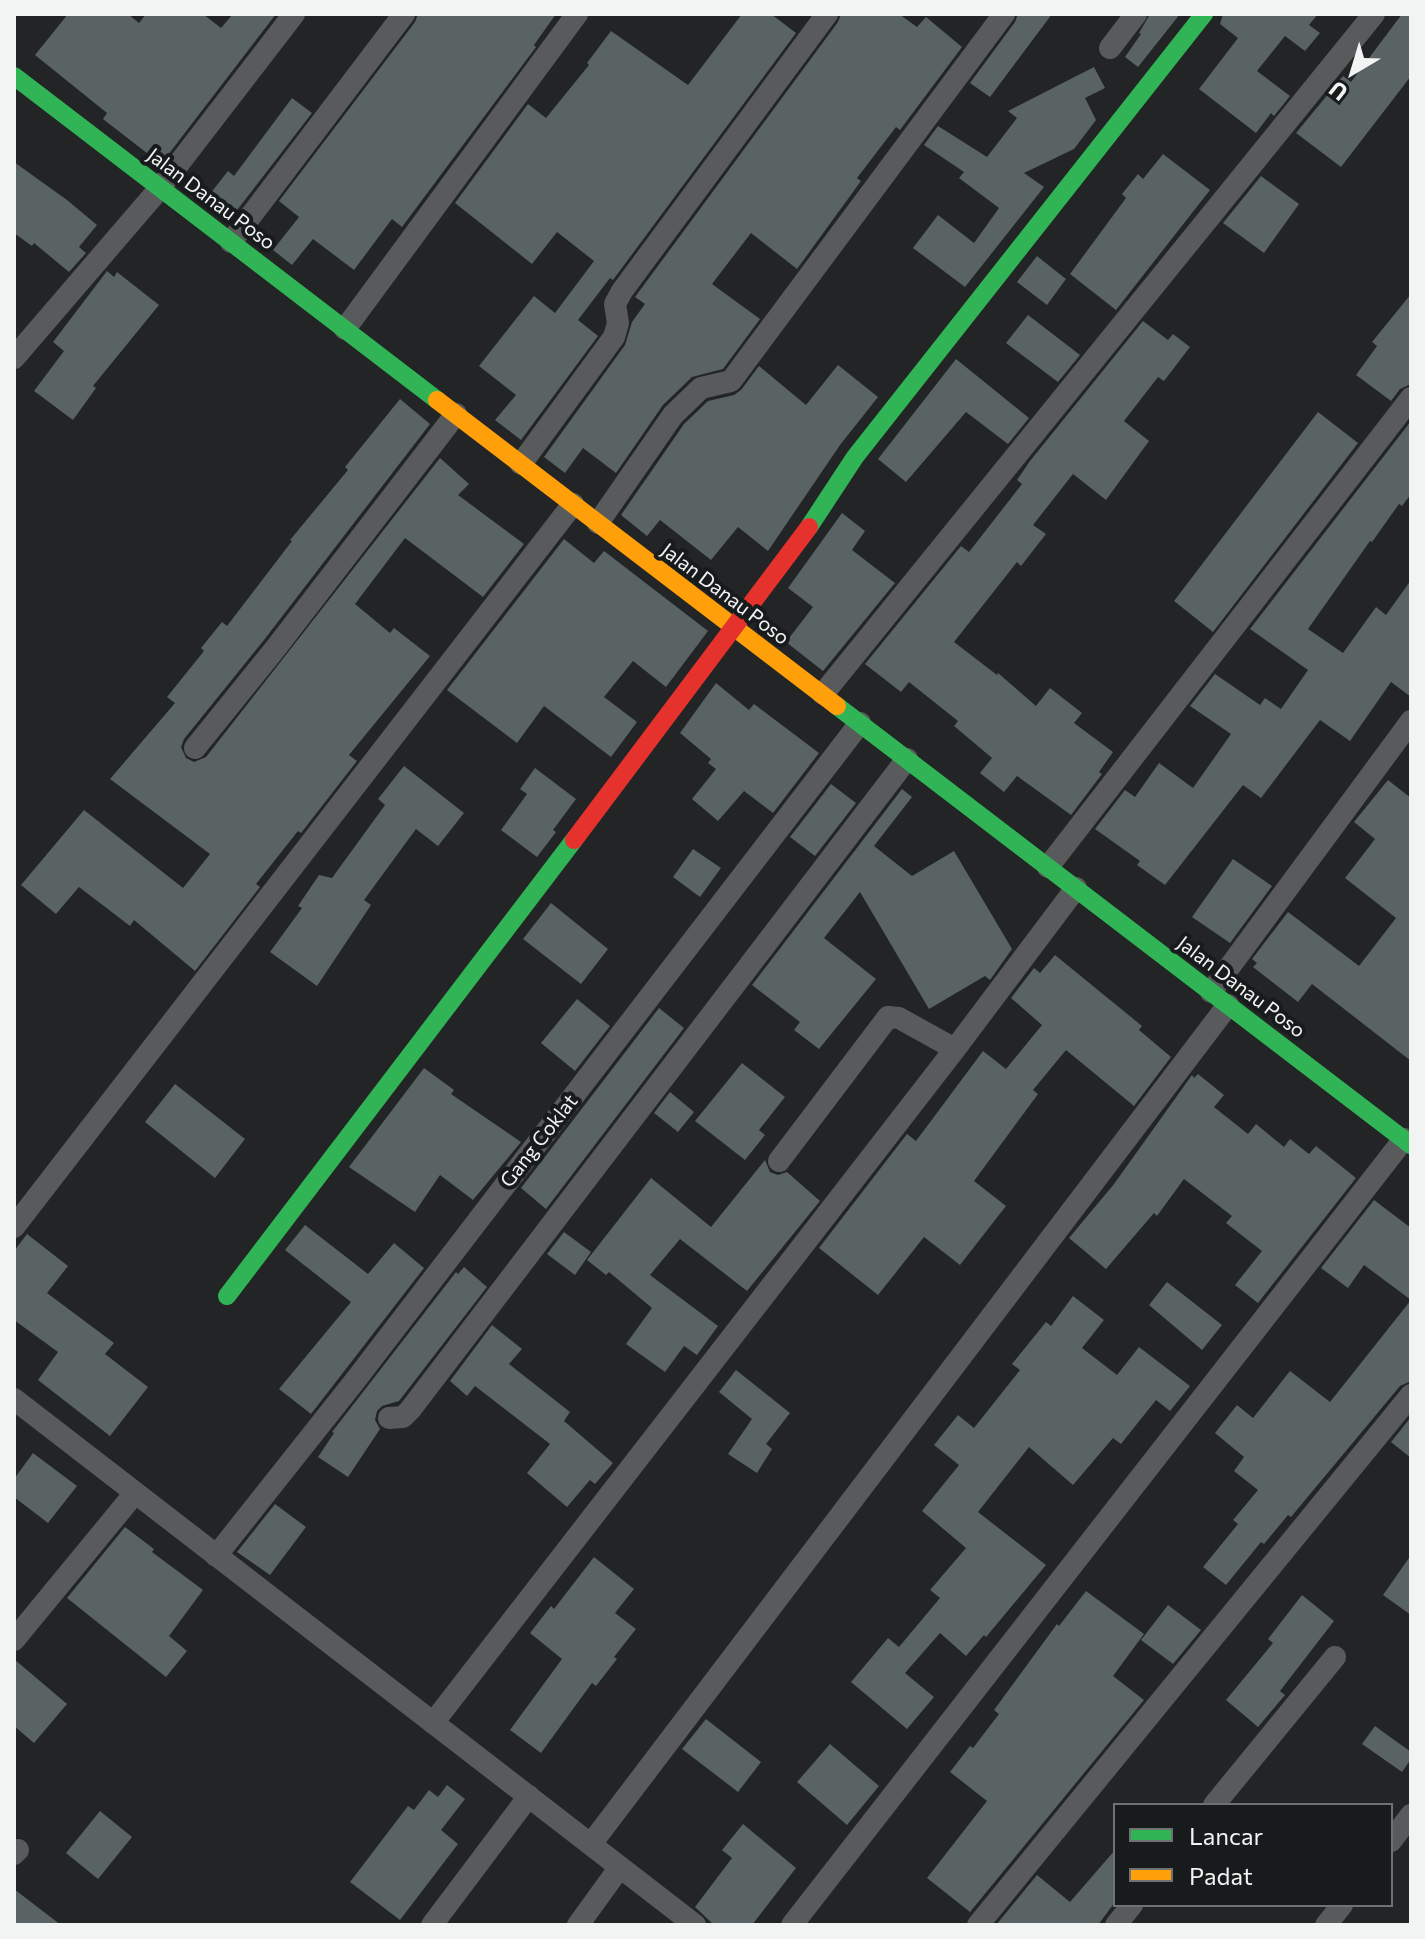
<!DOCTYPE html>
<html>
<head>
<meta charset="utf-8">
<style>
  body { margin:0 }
  #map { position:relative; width:1425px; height:1939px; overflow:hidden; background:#222425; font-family:Commissioner,sans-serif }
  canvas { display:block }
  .frame { position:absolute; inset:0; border:16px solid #f2f4f4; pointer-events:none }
  .legend { position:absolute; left:1113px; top:1803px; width:280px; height:104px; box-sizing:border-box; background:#181b1c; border:2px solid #6f7272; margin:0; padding:10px 14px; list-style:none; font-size:24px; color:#f2f4f4 }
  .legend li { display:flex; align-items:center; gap:16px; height:40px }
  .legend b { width:40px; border:2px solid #6f7272 }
  .north { position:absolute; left:1313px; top:32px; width:80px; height:80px; -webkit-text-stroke:6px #181b1c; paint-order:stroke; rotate:218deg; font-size:22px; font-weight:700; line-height:32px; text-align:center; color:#f2f4f4 }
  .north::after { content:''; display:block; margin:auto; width:28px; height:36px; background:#f2f4f4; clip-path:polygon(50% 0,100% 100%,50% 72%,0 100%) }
</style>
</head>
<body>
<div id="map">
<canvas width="1425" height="1939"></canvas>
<div class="frame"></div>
<ul class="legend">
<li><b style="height:10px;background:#30b455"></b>Lancar</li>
<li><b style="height:10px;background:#ff9f0a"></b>Padat</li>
</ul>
<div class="north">U</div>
</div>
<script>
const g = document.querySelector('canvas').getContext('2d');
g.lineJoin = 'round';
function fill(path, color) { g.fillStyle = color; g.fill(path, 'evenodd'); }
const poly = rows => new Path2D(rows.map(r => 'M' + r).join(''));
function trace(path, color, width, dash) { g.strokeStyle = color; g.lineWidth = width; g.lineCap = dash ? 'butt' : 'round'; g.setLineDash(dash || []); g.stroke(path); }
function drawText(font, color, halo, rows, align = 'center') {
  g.font = font + ' Commissioner,sans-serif'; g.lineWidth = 8; g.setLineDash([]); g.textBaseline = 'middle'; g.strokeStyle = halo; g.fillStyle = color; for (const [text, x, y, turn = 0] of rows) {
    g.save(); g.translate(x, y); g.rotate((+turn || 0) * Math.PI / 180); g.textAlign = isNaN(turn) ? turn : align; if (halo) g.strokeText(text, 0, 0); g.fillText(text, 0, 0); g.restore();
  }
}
fill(poly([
  [68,14,128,14,139,23,146,14,203,14,221,28,233,14,276,14,161,164,103,119,107,113,35,55],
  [418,14,556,14,534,45,536,47,402,227,392,219,354,270,313,239,292,265,273,250,299,217,279,201,415,22],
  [742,14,771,14,796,33,613,280,610,278,578,320,598,336,521,440,495,420,516,395,479,366,534,296,555,313,594,261,557,232,532,264,455,203,528,104,546,118,589,65,587,63,611,31,688,85],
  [841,14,899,14,917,27,926,17,962,47,900,130,896,127,857,178,861,181,797,269,751,233,712,284,760,319,723,369,692,377,663,405,616,473,583,448,565,473,544,457,625,345,632,322,645,304,635,297,838,22],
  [1018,14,1052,14,990,97,970,83,1015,22],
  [1150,14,1180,14,1138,67,1125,57,1141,34,1139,33],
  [1223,14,1318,14,1309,25,1320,33,1305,51,1285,36,1257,71,1290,96,1274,116,1271,113,1256,133,1199,89,1238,38,1220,24],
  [1402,14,1411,14,1411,76,1341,167,1296,133,1343,76,1351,82],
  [1094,67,1105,88,1085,98,1096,120,1074,149,1024,173,1044,187,965,287,913,248,938,215,974,243,999,208,959,178,964,172,924,145,938,126,987,157,1017,118,1008,111],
  [292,98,312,113,231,218,206,199,228,171,234,176],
  [1163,154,1210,190,1116,310,1070,274,1126,198,1122,194,1138,174,1143,179],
  [14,162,67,200,97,225,79,247,86,253,69,272,34,243,32,246,14,233],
  [1261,176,1299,204,1264,253,1223,223],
  [1037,256,1066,279,1047,305,1017,282],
  [107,271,114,277,117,272,159,305,93,386,96,388,73,420,34,391,64,351,53,342],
  [1411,294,1411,384,1400,389,1391,401,1356,375,1377,346,1372,342],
  [1028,315,1080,355,1058,382,1006,343],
  [1143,321,1168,340,1173,334,1190,347,1164,381,1158,377,1124,421,1149,441,1106,500,1073,474,1033,525,1046,534,1021,566,1017,562,954,642,997,675,998,673,1036,706,1050,688,1082,713,1074,723,1113,752,1099,772,1102,774,1071,815,1017,776,1004,792,980,773,992,758,954,726,958,721,909,682,901,692,865,664,961,546,969,552,1022,484,1017,480,1030,461],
  [956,359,1029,418,1008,444,966,412,906,482,878,459],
  [838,365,878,397,840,445,768,551,738,527,711,560,660,520,647,536,621,515,684,424,708,401,734,395,741,390,759,366,806,405],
  [400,399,430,424,264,640,184,739,181,747,186,758,194,762,206,757,440,458,469,484,458,495,524,544,483,597,405,538,355,604,390,633,394,628,430,656,349,755,357,761,301,833,298,831,256,884,260,887,195,971,134,920,130,926,79,887,56,914,21,885,84,810,183,888,210,854,110,779,175,703,167,697,204,651,201,648,222,622,227,626,292,541,290,540,348,470,345,467],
  [1318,412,1358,443,1213,632,1174,601],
  [1411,421,1411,494,1402,506,1399,504,1372,542,1370,541,1308,629,1343,653,1376,607,1386,615,1411,580,1411,697,1391,682,1350,741,1320,720,1261,798,1243,785,1165,885,1137,865,1140,861,1095,829,1125,790,1135,797,1159,763,1193,788,1231,734,1190,706,1215,674,1260,705,1265,698,1281,709,1308,670,1250,629],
  [842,513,865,531,852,550,895,583,823,671,786,642,813,607,788,588],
  [564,539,594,563,604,551,708,631,666,687,633,661,604,697,637,722,611,757,544,706,517,743,447,690],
  [716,683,749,710,754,704,819,753,773,813,744,791,718,821,692,799,716,769,708,763,711,759,680,733],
  [404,766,464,813,438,846,416,829,364,900,371,905,317,986,270,952,302,908,298,906,319,875,332,878,385,805,378,799],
  [535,768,576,799,553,830,556,832,537,857,501,830,527,794,520,789],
  [1388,780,1411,798,1411,1061,1312,984,1298,1002,1253,967,1257,963,1252,959,1288,912,1359,966,1396,918,1345,878,1375,839,1354,822],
  [831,784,856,803,815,856,790,837],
  [902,789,912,797,874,846,912,876,954,851,1012,949,990,980,985,976,929,1009,860,892,824,938,876,979,819,1049,794,1030,800,1022,752,985],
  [693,849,721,868,700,897,673,877],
  [1233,859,1272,886,1230,943,1192,917],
  [551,903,608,949,581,984,523,939],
  [1055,955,1142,1026,1139,1030,1171,1057,1134,1106,1066,1050,1033,1090,1038,1094,974,1181,1006,1206,960,1265,924,1237,878,1295,819,1248,907,1134,916,1141,983,1051,1006,1069,1042,1025,1011,998,1034,968,1040,973],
  [577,999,610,1026,575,1071,541,1043],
  [659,1008,684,1028,546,1209,521,1188],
  [742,1063,785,1097,759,1130,765,1135,745,1160,695,1121],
  [424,1068,454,1090,451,1094,521,1142,473,1200,440,1175,415,1212,349,1167],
  [1198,1074,1224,1095,1214,1107,1248,1134,1256,1124,1284,1147,1290,1139,1309,1154,1316,1146,1356,1178,1258,1303,1235,1285,1262,1251,1226,1223,1232,1216,1184,1179,1157,1216,1154,1213,1106,1269,1069,1238,1114,1184,1192,1075,1194,1078],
  [175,1084,245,1139,215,1178,145,1122],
  [670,1092,694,1112,678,1132,654,1113],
  [765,1160,770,1172,778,1175,787,1172,820,1201,747,1291,680,1239,650,1275,718,1326,697,1355,684,1346,665,1372,626,1344,652,1308,609,1272,606,1275,587,1260,651,1178,711,1227],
  [1374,1200,1411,1228,1411,1381,1400,1386,1291,1517,1288,1515,1264,1544,1261,1542,1226,1585,1203,1567,1238,1524,1233,1520,1258,1490,1234,1471,1244,1457,1215,1433,1237,1405,1253,1418,1290,1371,1330,1402,1411,1300,1364,1265,1348,1288,1321,1268],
  [305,1225,368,1274,394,1243,424,1268,311,1414,279,1389,351,1302,285,1250],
  [564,1232,591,1252,575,1275,547,1254],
  [27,1234,68,1266,47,1293,114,1343,105,1354,148,1387,110,1436,38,1380,58,1352,14,1320,14,1251],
  [464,1267,487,1287,399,1401,382,1406,377,1411,375,1420,380,1429,348,1477,318,1457,334,1433,332,1432,456,1272,458,1274],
  [1167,1282,1222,1325,1202,1350,1149,1305],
  [1073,1296,1104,1320,1082,1348,1117,1375,1139,1347,1190,1386,1170,1411,1156,1400,1121,1444,1113,1438,1073,1485,1029,1447,978,1512,1046,1565,986,1637,984,1635,966,1656,940,1633,905,1673,934,1697,907,1729,851,1682,888,1638,899,1647,940,1598,930,1590,966,1548,922,1511,959,1465,934,1445,958,1415,974,1428,1020,1370,1012,1364,1046,1322,1051,1326],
  [492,1325,522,1349,509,1364,570,1412,564,1421,613,1463,595,1484,590,1480,567,1507,527,1473,550,1444,475,1386,467,1396,450,1381],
  [736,1370,790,1413,766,1444,772,1449,757,1473,728,1454,752,1419,719,1392],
  [1411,1417,1411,1458,1391,1442],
  [33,1453,77,1486,48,1523,14,1497,14,1479],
  [275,1504,306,1527,270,1575,237,1552],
  [125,1527,154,1549,152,1552,203,1590,169,1636,187,1651,166,1677,67,1598],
  [1411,1555,1411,1615,1383,1595],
  [594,1557,634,1589,615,1613,636,1629,614,1657,617,1659,596,1686,592,1683,541,1753,510,1730,562,1659,530,1633,551,1606,554,1609],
  [1086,1591,1144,1634,1113,1676,1144,1700,970,1912,927,1878,987,1801,950,1772,970,1746,973,1748,999,1714,994,1710,1057,1624,1059,1626],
  [1302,1595,1334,1621,1280,1691,1285,1695,1258,1727,1226,1700,1273,1643,1268,1639],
  [1168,1605,1201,1630,1173,1664,1141,1640],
  [14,1659,67,1704,34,1743,14,1726],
  [706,1719,761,1762,738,1792,682,1749],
  [1375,1726,1411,1752,1411,1759,1402,1772,1362,1744],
  [830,1744,879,1786,847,1825,797,1782],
  [447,1785,465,1799,441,1830,458,1844,400,1920,350,1882,408,1806,414,1810,429,1790,438,1797],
  [100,1811,132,1837,98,1879,66,1853],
  [743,1824,796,1868,752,1925,714,1925,695,1907,732,1858,722,1850],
  [1115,1850,1115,1902,1098,1925,996,1925,1037,1875,1070,1902],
  [14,1889,61,1925,14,1925]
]), '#596364');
trace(poly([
  [1110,48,1136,14],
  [231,242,404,14],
  [345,329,577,14],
  [14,358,160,188,294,14],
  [521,464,614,337,618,323,615,304,622,291,827,14],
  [598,523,673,415,701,388,731,381,1004,14],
  [823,694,1374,14],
  [195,748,275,649,456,414],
  [1048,867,1411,398],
  [1211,992,1411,721],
  [779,1161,888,1017,899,1018,955,1049],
  [14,1227,573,504],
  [14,1399,695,1925],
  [389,1418,403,1417,410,1410,907,759],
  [216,1556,354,1382,860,723],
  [14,1640,135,1493],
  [433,1723,955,1049,1076,888],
  [1214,1805,1335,1657],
  [1391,1841,1411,1815],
  [591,1844,1228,1005],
  [14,1854,18,1850],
  [432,1925,529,1796],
  [578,1925,620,1867],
  [792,1925,1404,1139],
  [978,1925,1411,1395],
  [1116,1925,1132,1905],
  [1326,1925,1342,1905]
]), '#595a5b', 22);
trace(poly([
  [14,76,437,400],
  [809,527,855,457,1204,14],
  [837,706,1411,1145],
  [227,1296,574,840]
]), '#30b455', 18);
trace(poly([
  [437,400,837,706]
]), '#ff9f0a', 18);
trace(poly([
  [574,840,809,527]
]), '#e5322d', 18);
drawText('20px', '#f2f4f4', '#181b1c', [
  ["Jalan Danau Poso",211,199,37],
  ["Jalan Danau Poso",725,594,37],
  ["Jalan Danau Poso",1241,987,37],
  ["Gang Coklat",539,1141,-52]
]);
</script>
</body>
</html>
